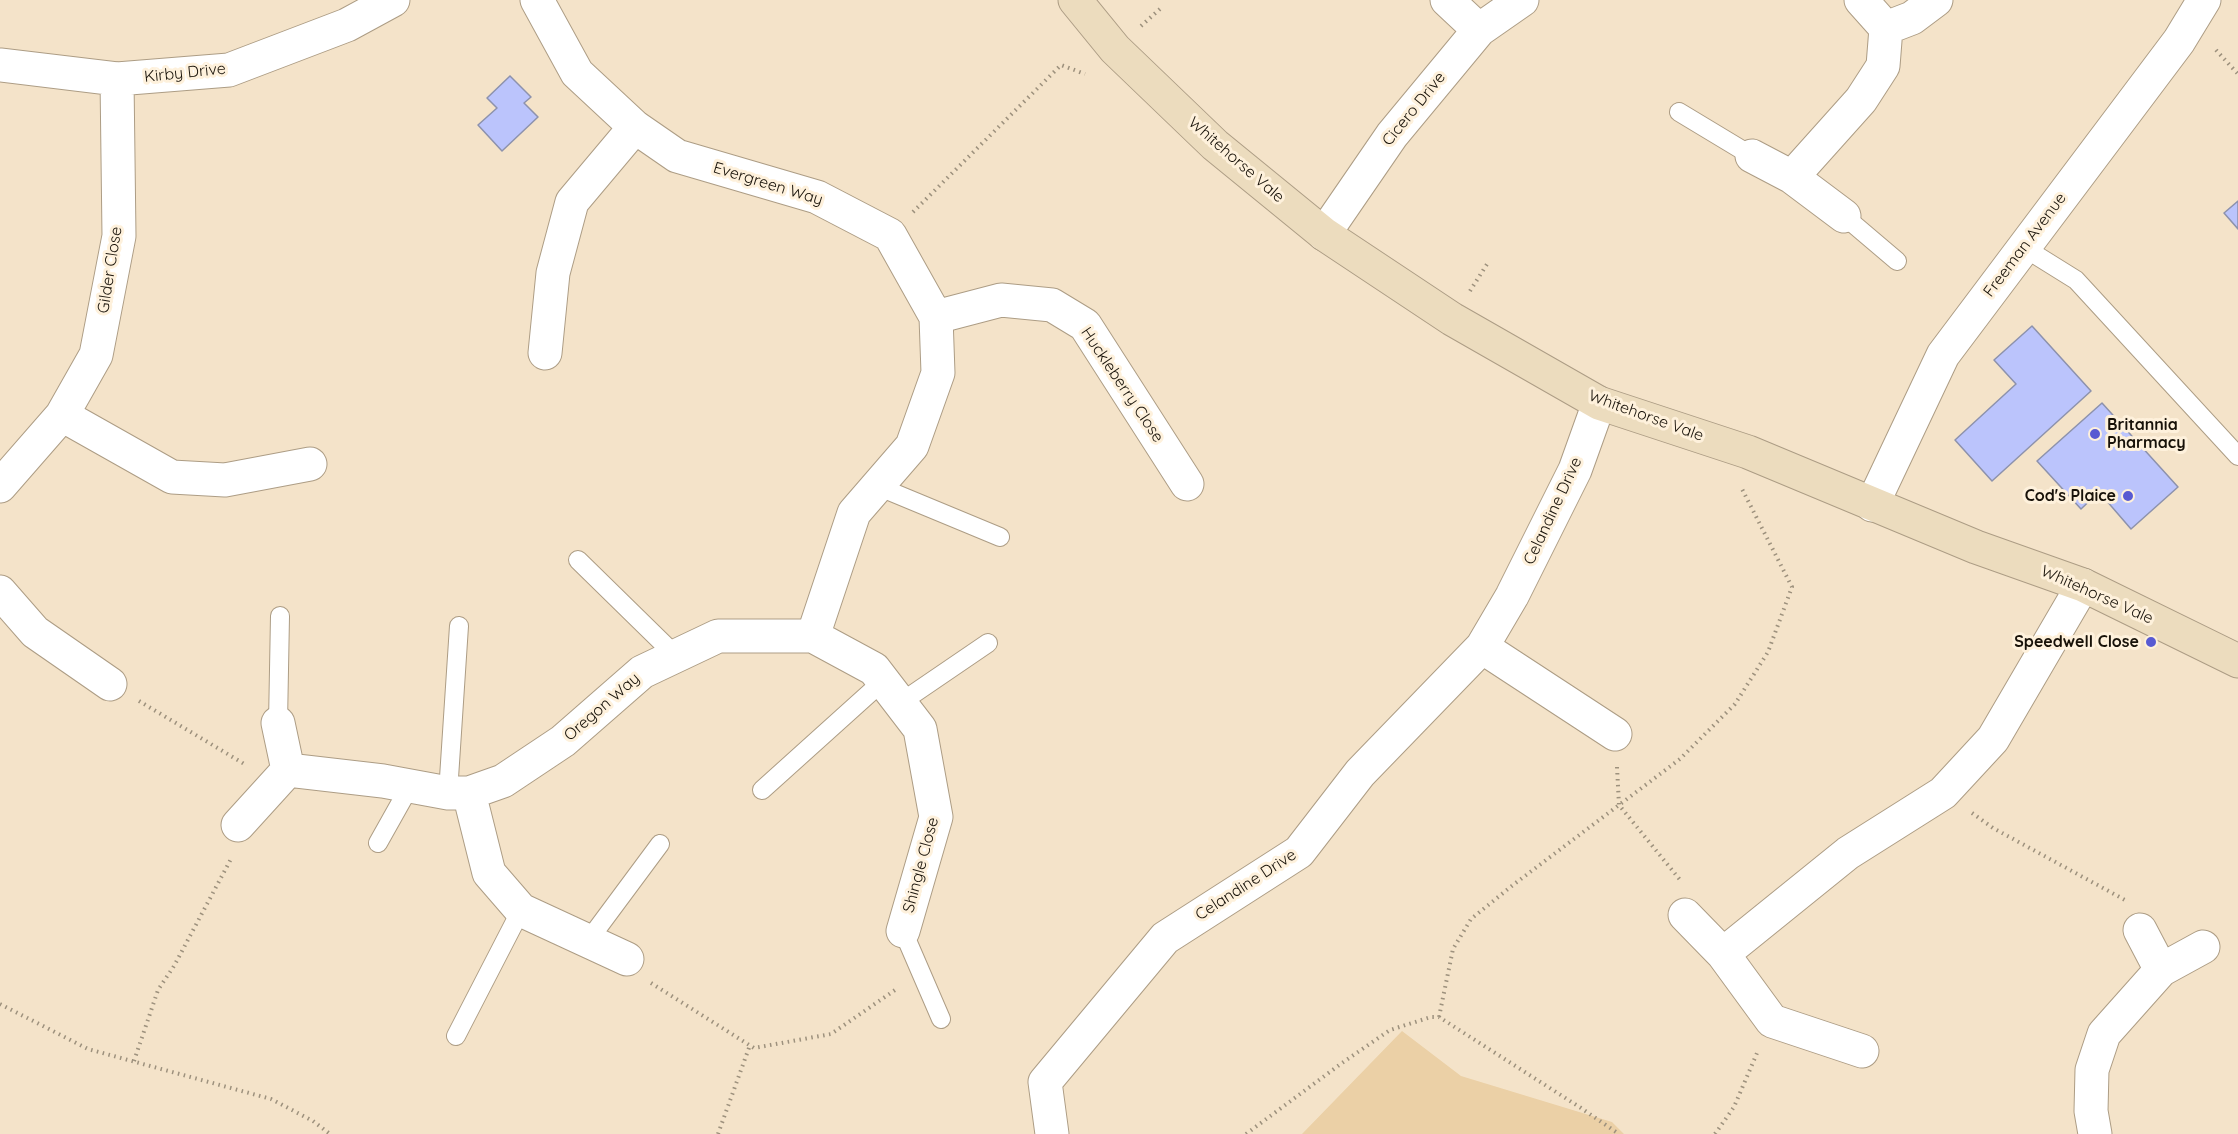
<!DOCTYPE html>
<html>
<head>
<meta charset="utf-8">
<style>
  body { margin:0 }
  canvas { display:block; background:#f4e3c9 }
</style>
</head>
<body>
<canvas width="2238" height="1134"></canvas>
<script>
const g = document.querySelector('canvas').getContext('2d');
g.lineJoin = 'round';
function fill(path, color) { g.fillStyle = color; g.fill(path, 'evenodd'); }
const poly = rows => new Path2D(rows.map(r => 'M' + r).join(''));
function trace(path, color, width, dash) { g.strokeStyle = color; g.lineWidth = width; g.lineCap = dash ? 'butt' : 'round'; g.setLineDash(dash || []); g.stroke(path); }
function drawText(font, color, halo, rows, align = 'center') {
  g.font = font + ' Quicksand,sans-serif'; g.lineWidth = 6; g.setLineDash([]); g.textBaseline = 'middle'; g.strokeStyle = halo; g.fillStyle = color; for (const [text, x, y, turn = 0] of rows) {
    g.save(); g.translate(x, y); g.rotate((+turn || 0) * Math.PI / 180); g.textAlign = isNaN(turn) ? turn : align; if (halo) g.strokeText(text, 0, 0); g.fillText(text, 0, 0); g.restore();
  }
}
fill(poly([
  [1402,1031,1461,1076,1612,1122,1624,1134,1302,1134]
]), '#ebd0a6');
const building = poly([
  [510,76,531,97,524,103,538,117,502,151,478,125,497,108,487,98,510,76],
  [2238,201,2238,229,2224,213,2238,201],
  [2032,326,2091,391,1992,481,1955,440,2016,384,1994,360,2032,326],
  [2102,403,2178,487,2131,529,2099,492,2081,509,2037,461,2102,403]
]);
fill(building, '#bbc4fc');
trace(building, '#8d92ac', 1.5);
const lane = poly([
  [1679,112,1752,156],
  [1844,216,1897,261],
  [2023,247,2076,280,2238,456],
  [877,486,1000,537],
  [578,560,676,656],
  [900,703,988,643],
  [278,723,280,616],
  [762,790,883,681],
  [448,793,459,626],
  [378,843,410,786],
  [903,931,941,1019],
  [588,941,660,844],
  [456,1036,521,910]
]);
const street = poly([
  [537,0,577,73,635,127,677,156,817,197,890,235,936,317,938,373,912,446,854,513,813,636],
  [1447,0,1479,30],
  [1861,0,1886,28],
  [0,65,117,79,229,70,347,25,393,0],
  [1752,156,1792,177,1844,216],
  [1792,177,1861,100,1883,66,1886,28,1912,18,1936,0],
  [1324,234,1392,135,1479,30,1522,0],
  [936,317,1001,300,1052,305,1085,325,1187,484],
  [545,353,553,273,572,202,635,127],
  [62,415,172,477,225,480,310,464],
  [0,486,62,415,96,355,119,236,117,79],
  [1872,505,1943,355,2179,41,2204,0],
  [0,592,35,632,110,684],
  [1482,647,1615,734],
  [278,723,288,770],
  [469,793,489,873,521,910,627,959],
  [238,825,288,770,383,781,448,793,469,793,503,781,563,741,642,672,718,636,813,636,874,669,920,729,936,817,903,931],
  [1685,915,1723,954,1772,1021,1862,1051],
  [2140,930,2161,970],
  [1723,954,1848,853,1943,793,1993,739,2083,585],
  [1052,1134,1045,1082,1165,938,1299,852,1360,773,1482,647,1512,596,1575,470,1599,403],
  [2095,1134,2091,1111,2092,1070,2104,1034,2161,970,2203,947]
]);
const secondary = poly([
  [1075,0,1115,49,1215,145,1324,234,1452,319,1599,403,1748,452,1976,547,2083,585,2238,661]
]);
trace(lane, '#ad9d85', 20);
trace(street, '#ad9d85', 35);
trace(secondary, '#ad9d85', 35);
trace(poly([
  [1141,26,1161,8],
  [2216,50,2238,74],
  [913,212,1061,65,1085,74],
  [1470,291,1489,261],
  [139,701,246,765],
  [1617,767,1619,805,1681,881],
  [1972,813,1993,828,2125,900],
  [651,983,754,1048,831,1034,898,988],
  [0,1004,88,1049,271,1099,313,1121,330,1134],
  [1439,1017,1453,949,1471,919,1513,885,1680,759,1735,704,1768,652,1792,587,1742,489],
  [134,1061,158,990,174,966,232,857],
  [718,1134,750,1045],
  [1246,1134,1342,1063,1390,1030,1431,1017,1439,1017,1581,1108,1619,1134],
  [1715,1134,1734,1107,1757,1053]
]), '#9d917d', 4, [1.5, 4.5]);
trace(lane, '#fff', 18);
trace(street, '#fff', 33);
trace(secondary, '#ecdcbe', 33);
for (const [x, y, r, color] of [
  [2095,434,6,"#585ad2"],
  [2128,496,6,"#585ad2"],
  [2151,642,6,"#585ad2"]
]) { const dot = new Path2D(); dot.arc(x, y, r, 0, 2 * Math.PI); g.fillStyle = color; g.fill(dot); trace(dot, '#fef1dc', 2); }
drawText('16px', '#181209', '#fef1dc', [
  ["Kirby Drive",185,73,-6],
  ["Cicero Drive",1414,109,-51],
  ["Whitehorse Vale",1236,160,41],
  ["Evergreen Way",768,184,17],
  ["Freeman Avenue",2025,245,-53],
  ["Gilder Close",110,270,-81],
  ["Huckleberry Close",1122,385,56],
  ["Whitehorse Vale",1646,416,20],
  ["Celandine Drive",1553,511,-65],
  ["Whitehorse Vale",2097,595,24],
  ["Oregon Way",602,707,-41],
  ["Shingle Close",921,865,-75],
  ["Celandine Drive",1246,885,-33]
]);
drawText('bold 16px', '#181209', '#fef1dc', [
  ["Britannia",2107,425,"left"],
  ["Pharmacy",2107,443,"left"],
  ["Cod's Plaice",2116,496],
  ["Speedwell Close",2139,642]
], 'right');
</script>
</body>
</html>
